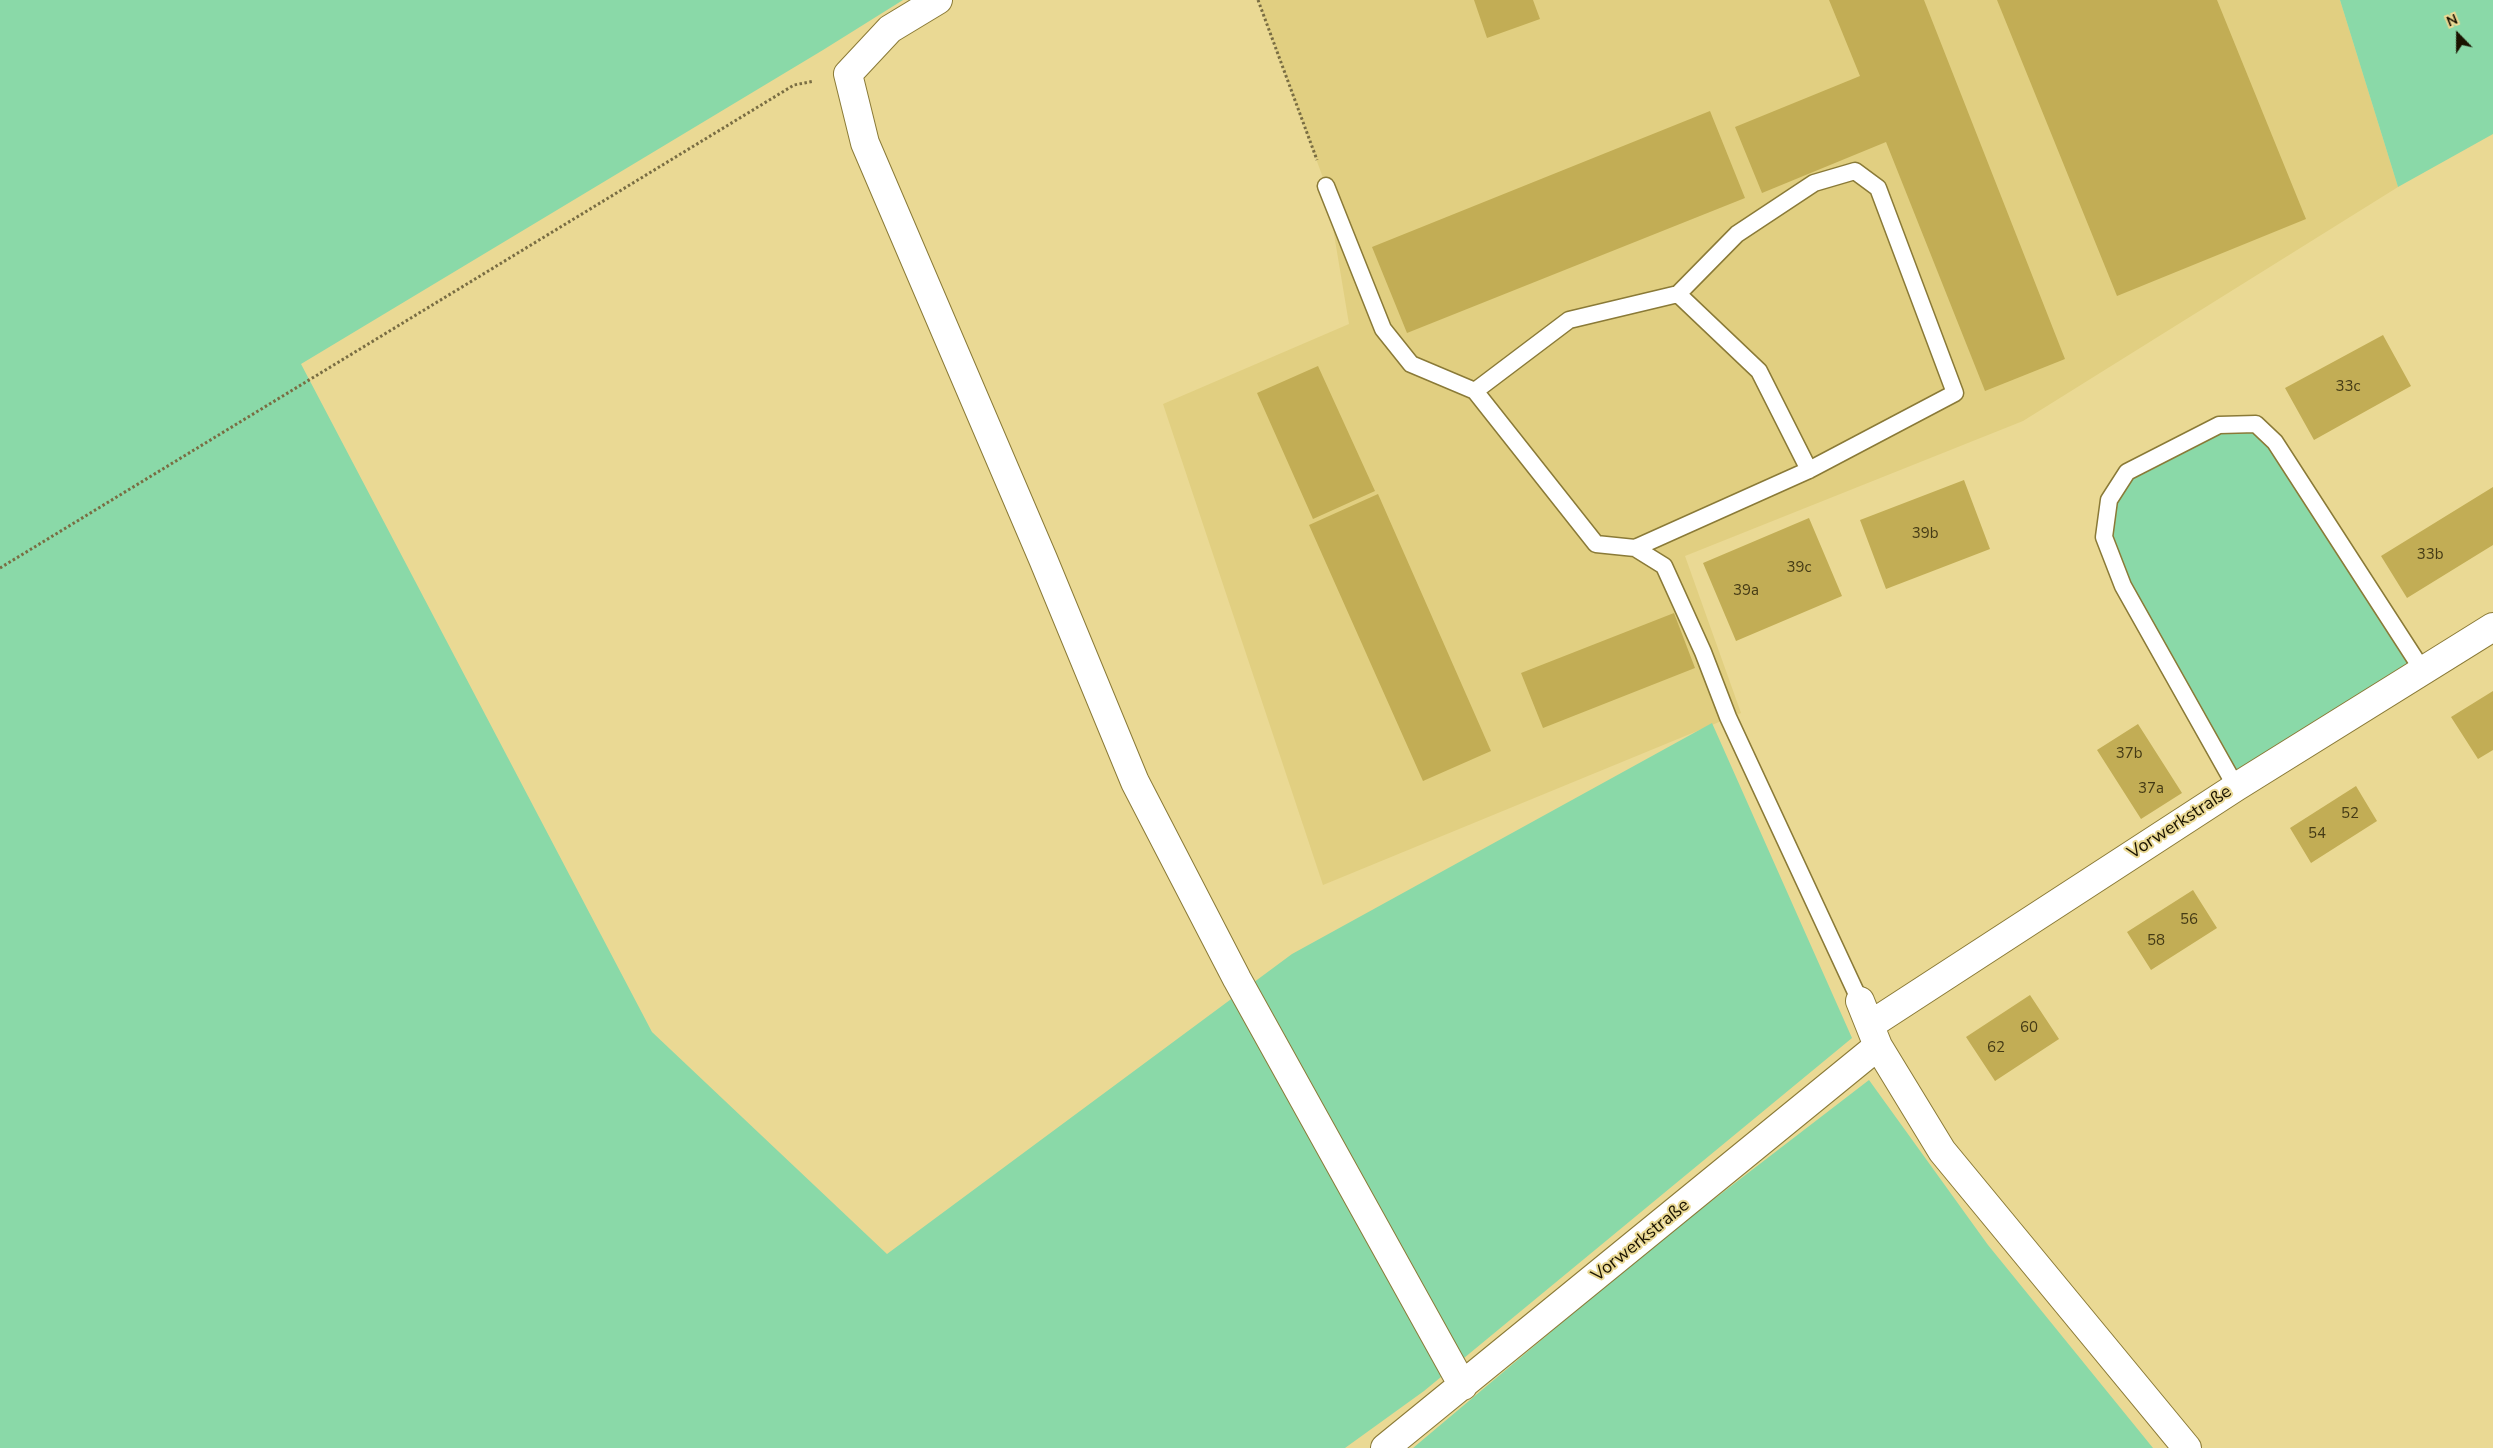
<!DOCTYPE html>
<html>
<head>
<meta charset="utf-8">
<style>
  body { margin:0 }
  #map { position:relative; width:2493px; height:1448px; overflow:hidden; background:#ead994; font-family:"Nunito Sans",sans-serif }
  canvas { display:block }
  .north { position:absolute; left:2433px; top:10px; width:50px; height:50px; -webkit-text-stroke:4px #ead994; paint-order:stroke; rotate:338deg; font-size:14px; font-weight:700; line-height:20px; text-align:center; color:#1a1300 }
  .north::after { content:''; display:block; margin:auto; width:18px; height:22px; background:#1a1300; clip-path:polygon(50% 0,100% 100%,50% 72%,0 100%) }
</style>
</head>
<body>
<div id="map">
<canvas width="2493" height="1448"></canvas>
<div class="north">N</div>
</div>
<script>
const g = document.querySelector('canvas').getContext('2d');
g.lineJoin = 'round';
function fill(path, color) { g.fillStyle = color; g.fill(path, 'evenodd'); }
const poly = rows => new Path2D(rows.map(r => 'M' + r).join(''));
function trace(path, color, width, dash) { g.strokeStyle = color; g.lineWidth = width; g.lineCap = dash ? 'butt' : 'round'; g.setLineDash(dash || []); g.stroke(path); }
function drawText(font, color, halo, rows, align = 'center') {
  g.font = font + ' "Nunito Sans",sans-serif'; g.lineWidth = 4; g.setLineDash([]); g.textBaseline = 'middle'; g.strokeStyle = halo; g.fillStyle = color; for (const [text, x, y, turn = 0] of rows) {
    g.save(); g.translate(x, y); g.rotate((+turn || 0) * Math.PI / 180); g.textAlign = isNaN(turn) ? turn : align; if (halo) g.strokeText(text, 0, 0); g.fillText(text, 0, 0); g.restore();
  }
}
fill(poly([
  [1258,0,2340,0,2398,187,2023,421,1685,556,1741,713,1323,885,1163,404,1349,324,1326,186]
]), '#e1cf81');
fill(poly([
  [0,0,903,0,823,50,301,364,652,1032,887,1254,1292,954,1712,723,1852,1038,1424,1391,1345,1448,0,1448],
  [2340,0,2493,0,2493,134,2398,187],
  [2256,424,2423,671,2236,787,2104,537,2127,472,2219,425],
  [1869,1080,1988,1245,2153,1448,1413,1448,1653,1246]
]), '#8ad9a8');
fill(poly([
  [1474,0,1533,0,1540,19,1487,38],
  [1829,0,1924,0,2065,359,1985,391,1886,142,1762,193,1735,127,1860,76],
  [1997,0,2217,0,2306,219,2117,296],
  [1710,111,1745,198,1407,333,1372,247],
  [2383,335,2411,386,2314,440,2285,388],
  [1318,366,1375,491,1313,519,1257,393],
  [1964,480,1990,549,1886,589,1860,520],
  [2493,487,2493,545,2407,598,2381,556],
  [1378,494,1491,751,1423,781,1309,525],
  [1809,518,1842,596,1736,641,1703,563],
  [1674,613,1695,668,1543,728,1521,673],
  [2493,691,2493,750,2478,759,2451,717],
  [2138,724,2182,793,2141,819,2097,750],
  [2356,786,2377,821,2311,863,2290,828],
  [2193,890,2217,928,2151,970,2127,932],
  [2030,995,2059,1039,1995,1081,1966,1037]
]), '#c2ad55');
const service = poly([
  [1326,186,1383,329,1411,364,1475,391,1596,544,1635,548,1664,566,1703,652,1728,717,1860,1001],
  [1678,294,1759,371,1809,470],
  [1475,391,1569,320,1678,294,1737,234,1814,183,1855,171,1878,188,1955,393,1809,470,1635,548],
  [2236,787,2123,586,2104,537,2109,500,2127,472,2219,425,2256,424,2275,442,2423,671]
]);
const minor = poly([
  [938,0,890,29,848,74,865,143,1043,559,1135,782,1237,979,1463,1386],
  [1860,1001,1878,1046,1942,1151,2187,1448],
  [1870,1025,2236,787,2493,627],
  [1385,1448,1878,1046]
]);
trace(service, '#8a7a37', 19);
trace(minor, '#8a7a37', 30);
trace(poly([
  [1258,0,1317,160],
  [0,568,794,85,814,81]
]), '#796d43', 3, [2.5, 2.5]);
trace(service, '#fff', 16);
trace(minor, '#fff', 28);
drawText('15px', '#443a15', null, [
  ["33c",2348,387],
  ["39b",1925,534],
  ["33b",2430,555],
  ["39c",1799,568],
  ["39a",1746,591],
  ["37b",2129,754],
  ["37a",2151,789],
  ["52",2350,814],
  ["54",2317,834],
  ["56",2189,920],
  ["58",2156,941],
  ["60",2029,1028],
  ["62",1996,1048]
]);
drawText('18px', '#1a1300', '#ead994', [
  ["Vorwerkstraße",2180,823,-33],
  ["Vorwerkstraße",1641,1241,-39]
]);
</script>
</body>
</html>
